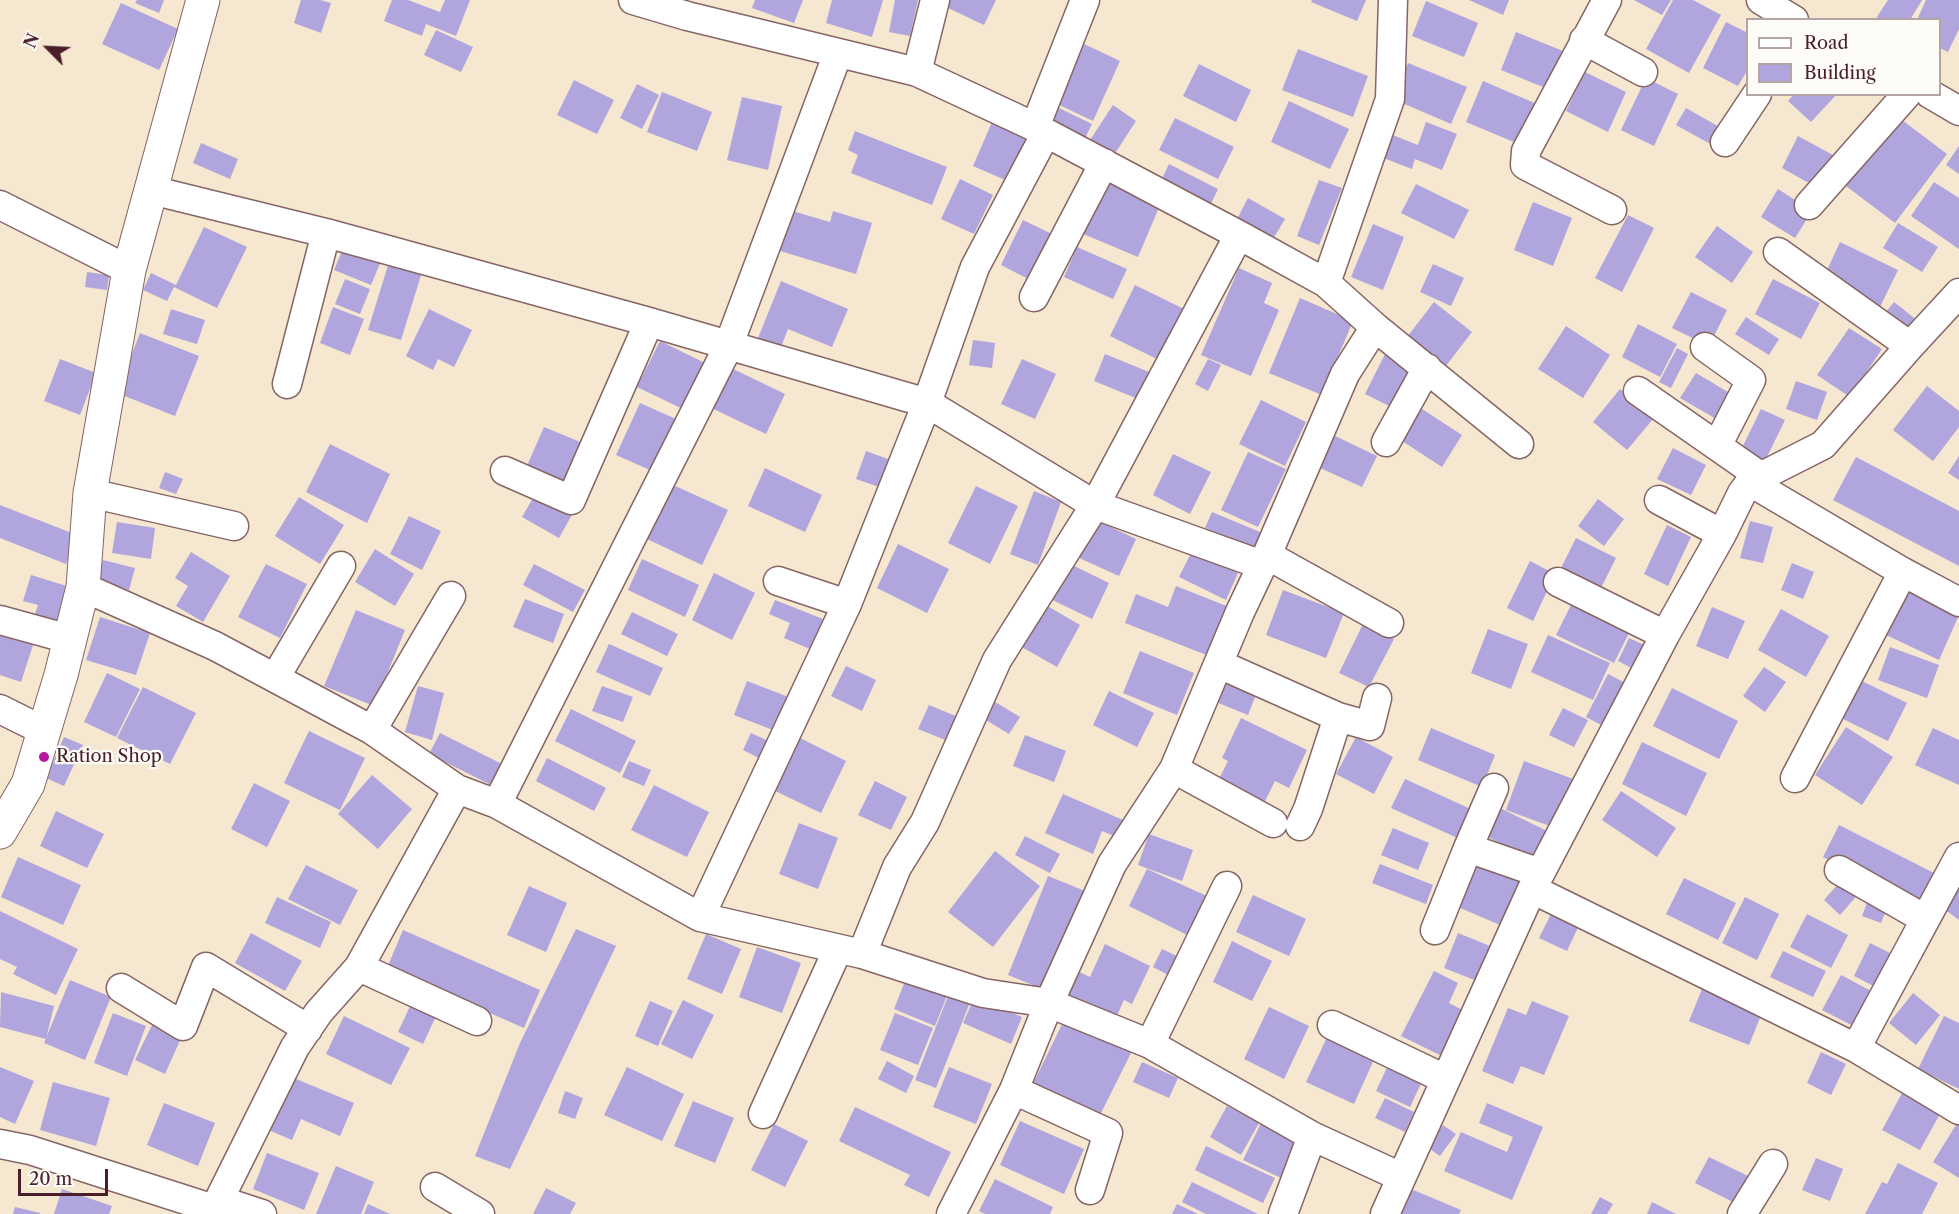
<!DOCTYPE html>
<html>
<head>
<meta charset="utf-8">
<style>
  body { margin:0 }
  #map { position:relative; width:1959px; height:1214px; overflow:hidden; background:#f5e7d0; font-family:"Libre Caslon Text",serif }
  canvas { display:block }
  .legend { position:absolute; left:1746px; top:18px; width:195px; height:78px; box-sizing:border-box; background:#fdfcf7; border:2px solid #b5a4a5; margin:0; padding:8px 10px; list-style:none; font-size:18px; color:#4a1f2b }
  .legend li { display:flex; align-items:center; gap:12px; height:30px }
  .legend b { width:30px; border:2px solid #b5a4a5 }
  .north { position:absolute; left:18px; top:18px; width:60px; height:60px; -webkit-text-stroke:4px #fdfcf7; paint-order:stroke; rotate:294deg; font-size:16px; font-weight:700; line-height:24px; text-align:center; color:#4a1f2b }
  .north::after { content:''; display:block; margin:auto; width:21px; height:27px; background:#4a1f2b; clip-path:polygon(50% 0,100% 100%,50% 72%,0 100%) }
  .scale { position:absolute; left:18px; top:1169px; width:90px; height:27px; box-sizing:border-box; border:3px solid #4a1f2b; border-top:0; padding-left:8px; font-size:18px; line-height:21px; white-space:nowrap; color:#4a1f2b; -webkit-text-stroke:4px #fdfcf7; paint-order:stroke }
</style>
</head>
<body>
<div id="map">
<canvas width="1959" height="1214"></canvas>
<ul class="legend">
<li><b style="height:8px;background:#fff"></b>Road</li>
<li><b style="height:16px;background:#b0a5dd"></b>Building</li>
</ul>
<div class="north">N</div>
<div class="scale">20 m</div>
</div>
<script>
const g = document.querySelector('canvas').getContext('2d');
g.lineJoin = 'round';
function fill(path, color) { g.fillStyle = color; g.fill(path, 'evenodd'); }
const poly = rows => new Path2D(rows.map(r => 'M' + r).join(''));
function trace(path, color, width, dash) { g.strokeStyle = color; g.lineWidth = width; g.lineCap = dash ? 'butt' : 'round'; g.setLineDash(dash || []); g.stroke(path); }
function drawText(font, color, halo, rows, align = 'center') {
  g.font = font + ' "Libre Caslon Text",serif'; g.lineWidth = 4.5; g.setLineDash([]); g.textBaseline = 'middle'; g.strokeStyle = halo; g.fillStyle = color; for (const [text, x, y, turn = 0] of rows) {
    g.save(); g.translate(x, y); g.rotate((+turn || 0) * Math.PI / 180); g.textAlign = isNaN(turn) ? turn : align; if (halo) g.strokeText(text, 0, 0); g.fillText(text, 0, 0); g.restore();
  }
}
fill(poly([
  [137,0,164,0,159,13,135,3],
  [301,0,320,0,331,3,321,33,294,23],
  [392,0,408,0,440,12,445,0,470,0,456,36,426,24,422,36,384,21],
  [755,0,803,0,794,23,752,8],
  [832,0,883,0,872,37,826,23],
  [895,0,918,0,910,36,889,32],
  [947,0,996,0,984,25,944,6],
  [1312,0,1366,0,1357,21,1311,2],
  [1469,0,1509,0,1503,15],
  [1634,0,1671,0,1662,15],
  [1673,0,1693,0,1721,15,1689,73,1646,49],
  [1888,0,1922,0,1910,20,1875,20],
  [1926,0,1959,0,1959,29,1948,52,1940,48,1940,20,1917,20],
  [1426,1,1478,23,1464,57,1412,36],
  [121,3,178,29,159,70,102,44],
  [1726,22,1748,33,1748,69,1738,86,1703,68],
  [436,30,473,47,461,72,424,55],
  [1516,32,1568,53,1553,91,1501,70],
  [1082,43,1120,61,1093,121,1055,103],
  [1298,49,1368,76,1353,117,1282,90],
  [1408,63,1467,87,1451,124,1393,99],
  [1199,64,1251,90,1236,122,1183,96],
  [1585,72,1626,92,1608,132,1566,111],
  [1646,78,1678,94,1654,146,1621,130],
  [574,80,614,100,597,134,557,115],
  [1483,81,1537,104,1521,145,1466,122],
  [637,84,659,95,642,129,620,118],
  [662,92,712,112,697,151,647,132],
  [1794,94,1837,94,1811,122,1788,101],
  [742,97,782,106,768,170,727,160],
  [1289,101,1349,129,1330,169,1271,142],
  [1113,105,1136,121,1114,155,1090,140],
  [1057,107,1092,124,1085,138,1050,121],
  [1686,108,1723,129,1714,146,1676,125],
  [1898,117,1947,154,1895,223,1846,186],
  [1175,118,1234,147,1218,179,1159,150],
  [992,122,1030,138,1012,183,973,166],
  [1426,122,1457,134,1442,170,1415,159,1412,169,1381,157,1390,134,1418,145],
  [855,131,947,167,932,205,851,173,858,155,848,150],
  [1798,136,1833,155,1816,187,1782,168],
  [201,143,238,159,230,179,193,163],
  [1959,146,1959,174,1946,165],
  [1169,164,1218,189,1208,210,1159,185],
  [960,179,993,195,974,234,941,219],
  [1319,180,1342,188,1319,245,1297,236],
  [1104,181,1160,205,1138,257,1081,233],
  [1934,182,1959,198,1959,249,1911,216],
  [1416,184,1469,210,1454,239,1401,213],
  [1778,189,1812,211,1795,238,1761,217],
  [1248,198,1285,219,1273,239,1237,219],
  [1533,202,1572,218,1553,266,1514,250],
  [789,210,830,222,833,211,872,223,856,274,777,250],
  [1628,215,1654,228,1622,292,1595,278],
  [1023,220,1058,237,1036,283,1001,265],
  [1898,223,1938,247,1922,272,1883,248],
  [1373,224,1404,237,1383,290,1351,277],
  [1717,226,1753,252,1732,283,1695,257],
  [204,227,247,247,217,308,174,287,167,301,143,290,151,273,176,285],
  [1840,242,1898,270,1880,307,1823,279],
  [344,246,381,261,371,285,334,270],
  [1077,247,1127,269,1113,299,1064,277],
  [389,262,422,272,401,340,368,330],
  [1433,264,1464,278,1451,306,1420,292],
  [1239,268,1272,283,1264,303,1279,310,1251,376,1201,355],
  [87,272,109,275,107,290,85,287],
  [345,279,370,289,360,314,335,304],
  [1773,279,1820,303,1801,339,1755,314],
  [781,281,848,309,832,347,788,329,777,357,754,348],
  [1135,285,1186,310,1161,361,1110,336],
  [1691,292,1727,310,1709,346,1672,328],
  [1300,298,1353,321,1322,395,1269,373],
  [1434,302,1472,332,1442,371,1404,341],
  [1894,302,1923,325,1910,341,1881,318],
  [333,307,364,319,350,355,320,343],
  [171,309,205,320,197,344,163,334],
  [429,309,472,330,454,367,438,359,433,370,406,356],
  [1746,317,1779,339,1769,355,1735,334],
  [1638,324,1677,344,1660,377,1622,357],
  [1566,326,1610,355,1583,398,1538,369],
  [1849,328,1882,349,1850,397,1817,375],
  [140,333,199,356,175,416,117,393],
  [973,340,995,343,992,368,969,365],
  [660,341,709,365,687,411,637,387],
  [1677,348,1688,354,1671,388,1659,382],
  [1105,354,1154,374,1143,401,1094,381],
  [1385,354,1413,367,1393,408,1365,394],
  [60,359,96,373,80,415,44,401],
  [1022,359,1056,374,1035,419,1001,404],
  [1208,359,1221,365,1208,391,1195,384],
  [725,365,785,394,766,434,705,405],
  [1696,373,1733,395,1718,420,1680,398],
  [1796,381,1827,392,1817,420,1786,409],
  [1927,386,1959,411,1959,427,1933,461,1893,430],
  [1620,389,1654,418,1627,450,1593,422],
  [1261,400,1306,422,1285,466,1239,444],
  [640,403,676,419,652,471,616,455],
  [1419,407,1462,435,1442,467,1399,439],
  [1761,409,1785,420,1763,465,1739,454],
  [544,427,590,446,572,487,526,468],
  [1333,435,1377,456,1362,487,1318,467],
  [330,444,390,474,367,523,306,492],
  [1673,448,1706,465,1691,495,1657,479],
  [866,451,888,459,879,487,856,479],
  [1248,452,1286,469,1258,527,1221,510],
  [1173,454,1211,472,1190,514,1153,495],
  [1959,456,1959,480,1948,473],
  [1856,457,1959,511,1959,566,1833,500],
  [765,468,822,495,805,532,748,506],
  [165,472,183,479,176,494,159,488],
  [671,484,728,510,702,565,645,538],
  [976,486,1018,506,990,564,948,543],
  [537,491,573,513,559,538,522,517],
  [1034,491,1061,502,1038,565,1010,554],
  [299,497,344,525,320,564,275,536],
  [1598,499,1624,519,1604,546,1578,526],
  [0,505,77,535,66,564,0,538],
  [1212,512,1260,532,1254,548,1205,528],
  [409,516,441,531,422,570,390,554],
  [1094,519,1136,539,1119,576,1077,557],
  [1750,521,1773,527,1763,563,1740,558],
  [117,522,155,528,151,559,112,553],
  [1667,525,1691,537,1668,586,1644,574],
  [1576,538,1616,558,1598,594,1558,574],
  [898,544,949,569,927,613,877,588],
  [375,549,414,574,395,606,355,582],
  [1192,551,1238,573,1226,600,1179,577],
  [191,552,230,576,203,622,176,606,188,586,175,578],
  [642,559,699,585,685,617,628,590],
  [103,560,135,568,129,590,97,581],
  [1062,560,1109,583,1092,619,1044,596],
  [1530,561,1555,574,1533,621,1507,608],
  [1792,563,1814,572,1803,599,1781,590],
  [266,564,307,584,280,638,238,617],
  [534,564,585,590,573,612,523,585],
  [714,573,755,593,732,640,692,620],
  [31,575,73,588,58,632,32,623,38,605,23,601],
  [1176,586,1229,607,1209,656,1125,623,1136,594,1168,607],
  [1905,589,1959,615,1939,660,1884,634],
  [1283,590,1344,613,1326,658,1266,635],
  [525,599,564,614,553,643,513,627],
  [775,600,823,619,810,649,784,638,790,623,769,614],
  [1572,603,1630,631,1614,663,1556,635],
  [1044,604,1080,625,1057,667,1020,646],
  [1712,607,1745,621,1728,659,1696,646],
  [1781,609,1829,636,1806,677,1758,650],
  [356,610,405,630,374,706,324,686],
  [632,612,678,634,667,656,621,634],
  [100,617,150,633,136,675,86,660],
  [1363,624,1394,639,1369,687,1339,673],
  [0,628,35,639,21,682,0,675],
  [1488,629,1528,644,1511,689,1471,673],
  [1548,635,1610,663,1593,700,1531,672],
  [1629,638,1651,648,1639,672,1618,661],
  [609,644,663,668,650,696,596,672],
  [1890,647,1939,665,1927,698,1878,680],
  [1140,651,1194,673,1177,715,1123,693],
  [846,666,876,680,862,711,831,696],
  [1764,667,1786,682,1765,712,1743,696],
  [107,673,140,689,116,737,84,722],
  [1228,674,1259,687,1248,715,1216,702],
  [1608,674,1631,686,1609,729,1586,717],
  [747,681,799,701,786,735,734,715],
  [1862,681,1907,703,1888,741,1843,719],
  [418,686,444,693,432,740,405,732],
  [602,686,633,697,623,722,592,711],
  [143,687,196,713,170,764,117,738],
  [1672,688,1738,721,1719,759,1653,726],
  [1109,691,1154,713,1137,747,1093,725],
  [987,697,1020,717,1009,734,976,714],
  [929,705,958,717,948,741,918,729],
  [1563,708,1588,720,1574,747,1549,735],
  [571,709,636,741,620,773,555,741],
  [1241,718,1307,750,1289,788,1275,781,1263,805,1217,783,1228,761,1222,758],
  [1846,727,1893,757,1862,805,1815,775],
  [1431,728,1495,755,1482,787,1418,760],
  [1933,728,1959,740,1959,785,1915,765],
  [309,731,365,758,340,810,284,783],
  [440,733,502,764,491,785,429,754],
  [751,733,779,746,771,764,743,750],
  [794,735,846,761,821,813,769,788],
  [1025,735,1066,751,1054,782,1013,766],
  [64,737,83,745,64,786,46,778],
  [1356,737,1393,757,1374,794,1336,774],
  [1642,742,1707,773,1686,816,1622,784],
  [547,758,606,788,594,811,536,781],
  [629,761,651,770,644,786,622,777],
  [1524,761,1576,780,1558,829,1506,810],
  [372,775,412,809,378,849,338,814],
  [1405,779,1475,811,1462,840,1391,808],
  [875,781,907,797,891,830,858,815],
  [254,783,290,801,267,847,231,829],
  [654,785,709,812,687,857,631,830],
  [1621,791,1676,828,1657,857,1602,820],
  [1063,794,1123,820,1116,837,1102,831,1093,854,1045,833],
  [1500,808,1547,831,1533,860,1486,836],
  [56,811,104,834,87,868,40,846],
  [799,823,838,838,818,889,779,874],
  [1839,825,1934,873,1919,904,1823,857],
  [1393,828,1429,843,1418,870,1381,855],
  [1149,834,1193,850,1182,881,1138,865],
  [1025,836,1060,854,1050,873,1015,855],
  [995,851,1040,886,993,947,948,912],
  [18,857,81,885,63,925,1,897],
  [1479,858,1521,876,1500,925,1458,907],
  [1380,864,1433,885,1426,904,1372,883],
  [306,865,358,890,340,925,288,899],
  [1147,869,1207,896,1187,935,1129,906],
  [1048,876,1085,891,1045,990,1008,975],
  [1845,876,1861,891,1840,915,1824,900],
  [1684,878,1736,903,1718,940,1666,914],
  [529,886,567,903,546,952,507,935],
  [1959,889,1959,920,1944,909],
  [1253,895,1306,919,1289,956,1236,932],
  [1870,895,1889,903,1881,923,1862,916],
  [277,897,331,922,320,948,265,923],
  [1745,897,1779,914,1757,960,1722,943],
  [1554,908,1581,921,1567,951,1539,938],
  [0,911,78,949,56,995,13,974,17,967,0,959],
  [1807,914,1848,935,1831,968,1790,947],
  [576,929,616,946,510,1169,475,1156,520,1043],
  [403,930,540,990,524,1028,387,968],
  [251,933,302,961,285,991,235,963],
  [1458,933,1495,948,1482,983,1444,968],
  [706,934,741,949,722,994,687,979],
  [1232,941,1272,961,1252,1001,1213,982],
  [1870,943,1898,957,1881,990,1854,976],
  [1105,944,1150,966,1132,1004,1124,1000,1116,1018,1062,993,1073,969,1090,977],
  [757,947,801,963,782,1013,739,997],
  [1162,949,1179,957,1170,976,1153,967],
  [1783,951,1826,971,1813,997,1770,977],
  [1434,971,1458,983,1449,1003,1472,1015,1450,1060,1401,1036],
  [1841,975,1875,993,1857,1028,1822,1010],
  [907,976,948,993,935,1026,894,1009],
  [70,980,111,997,85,1060,44,1043],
  [1704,984,1764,1008,1749,1045,1689,1021],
  [950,991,971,1000,936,1088,915,1080],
  [1,992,54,1006,46,1039,0,1027],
  [1913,993,1940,1015,1916,1045,1889,1023],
  [975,996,1022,1017,1011,1044,963,1023],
  [683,1000,714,1015,692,1059,661,1044],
  [650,1001,673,1011,658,1046,635,1036],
  [1532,1001,1569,1016,1544,1075,1521,1066,1513,1084,1482,1071,1508,1008,1526,1015],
  [412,1002,437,1014,423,1044,398,1032],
  [1269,1007,1309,1026,1284,1079,1244,1059],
  [113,1013,146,1026,127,1076,94,1063],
  [895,1013,933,1028,918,1065,880,1050],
  [344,1016,410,1048,391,1085,326,1054],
  [1066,1016,1133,1049,1095,1125,1029,1092],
  [1944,1016,1959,1023,1959,1089,1918,1069],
  [153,1023,182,1036,165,1074,135,1060],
  [1329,1033,1376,1055,1354,1104,1306,1082],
  [1821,1052,1846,1064,1831,1095,1807,1083],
  [1391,1059,1425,1075,1410,1107,1376,1091],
  [887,1061,914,1076,906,1093,878,1079],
  [1142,1062,1178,1078,1169,1098,1133,1082],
  [0,1067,34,1081,15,1124,0,1117],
  [627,1067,684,1094,662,1141,604,1115],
  [949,1067,992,1084,976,1124,933,1107],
  [289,1076,354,1103,340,1136,301,1119,292,1140,266,1129],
  [53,1082,110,1098,96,1146,40,1130],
  [1907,1084,1945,1105,1920,1150,1882,1130],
  [565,1091,583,1098,575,1119,558,1113],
  [1385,1098,1414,1112,1405,1132,1375,1118],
  [693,1101,734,1118,715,1163,674,1146],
  [164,1103,215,1123,198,1166,147,1145],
  [1487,1103,1543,1127,1512,1200,1444,1171,1461,1132,1507,1152,1513,1137,1479,1123],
  [1227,1106,1259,1123,1241,1155,1210,1137],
  [855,1107,951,1152,929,1197,904,1185,910,1175,839,1141],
  [1959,1120,1959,1178,1933,1162],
  [1020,1121,1084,1149,1064,1194,1000,1165],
  [1261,1123,1304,1144,1285,1180,1243,1160],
  [774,1124,808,1141,785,1187,751,1170],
  [1443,1125,1456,1134,1440,1156,1427,1147],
  [1206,1146,1275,1178,1263,1203,1195,1170],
  [267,1153,319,1173,304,1210,253,1189],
  [1709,1157,1750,1177,1737,1204,1695,1183],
  [1816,1158,1843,1169,1830,1201,1802,1190],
  [1898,1163,1938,1183,1922,1214,1865,1214,1882,1182,1887,1184],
  [336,1166,374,1182,361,1214,316,1214],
  [995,1179,1053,1207,1050,1214,985,1214,979,1211],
  [1192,1182,1258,1214,1206,1214,1182,1202],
  [546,1188,576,1203,570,1214,533,1214],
  [62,1189,112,1206,109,1214,54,1214],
  [1411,1189,1461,1210,1459,1214,1401,1214],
  [1600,1197,1613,1204,1607,1214,1591,1214],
  [1652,1202,1676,1214,1647,1214],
  [368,1204,390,1214,364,1214],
  [1177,1204,1198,1214,1172,1214],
  [15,1207,40,1213,40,1214,13,1214]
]), '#b0a5dd');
const minor = poly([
  [633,0,687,16,917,72,1035,127,1239,235,1326,283,1375,327,1345,374,1267,555,1240,612,1174,769,1112,864,1049,1003,1014,1090,951,1214],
  [1607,0,1526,151,1525,165,1612,210],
  [1761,0,1794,20],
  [1584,40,1643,72],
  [917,72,935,0],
  [1930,94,1959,111],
  [1035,127,1085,0],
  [1725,142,1757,94],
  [151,190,326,233,649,322,927,403,1095,505,1262,565],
  [0,205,129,270],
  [1809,205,1907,94],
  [1778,252,1910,346],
  [1326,283,1390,99,1393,0],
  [1034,297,1104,163],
  [1375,327,1519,444],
  [1705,347,1751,380,1717,446],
  [287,384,326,233],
  [1638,391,1760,476],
  [1386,442,1427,368],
  [505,471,571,500,649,322],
  [1750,482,1903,572,1959,602],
  [90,493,234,526],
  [1659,500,1722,534],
  [1267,555,1389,623],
  [778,581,847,604],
  [1558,582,1665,635],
  [83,587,215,646,275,678,372,730,457,789,497,804,700,917,862,954,983,993,1049,1003,1150,1044,1312,1136,1401,1177],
  [0,620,69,639],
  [1219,664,1338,717,1308,809,1300,826],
  [275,678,341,566],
  [0,709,44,731],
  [1338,717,1370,726,1377,698],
  [372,730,451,596],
  [1174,769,1273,823],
  [1795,778,1903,572],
  [497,804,728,347,838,53],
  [1468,848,1494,788],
  [1839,870,1925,919],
  [1532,889,1856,1048,1959,1110],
  [700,917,847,604,927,403,975,267,1046,133],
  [1435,930,1468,848,1540,873],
  [862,954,897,867,925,822,997,660,1095,505,1239,235],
  [359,967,477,1021],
  [121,988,183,1026,206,967,308,1029],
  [1332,1025,1445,1079],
  [1150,1044,1227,886],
  [1856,1048,1959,857],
  [1014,1090,1108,1133,1090,1190],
  [763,1114,838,949],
  [0,1144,30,1150,214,1209],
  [435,1187,480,1214],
  [219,1200,262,1214],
  [212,1214,295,1047,319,1012,359,967,457,789],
  [1283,1214,1312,1136],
  [1385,1214,1532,889,1665,635,1722,534,1742,493,1750,482,1823,445,1910,346,1959,293],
  [1742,1214,1773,1164]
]);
const tertiary = poly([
  [0,832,28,784,61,675,83,587,90,493,129,270,203,0]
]);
trace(minor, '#866565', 31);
trace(tertiary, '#866565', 35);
trace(minor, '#fff', 28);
trace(tertiary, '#fff', 33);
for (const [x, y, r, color] of [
  [44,757,6,"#b5179e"]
]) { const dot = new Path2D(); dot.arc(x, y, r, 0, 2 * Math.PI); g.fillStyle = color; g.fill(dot); trace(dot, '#fdfcf7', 2); }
drawText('18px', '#4a1f2b', '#fdfcf7', [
  ["Ration Shop",56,757]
], 'left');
</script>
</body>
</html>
